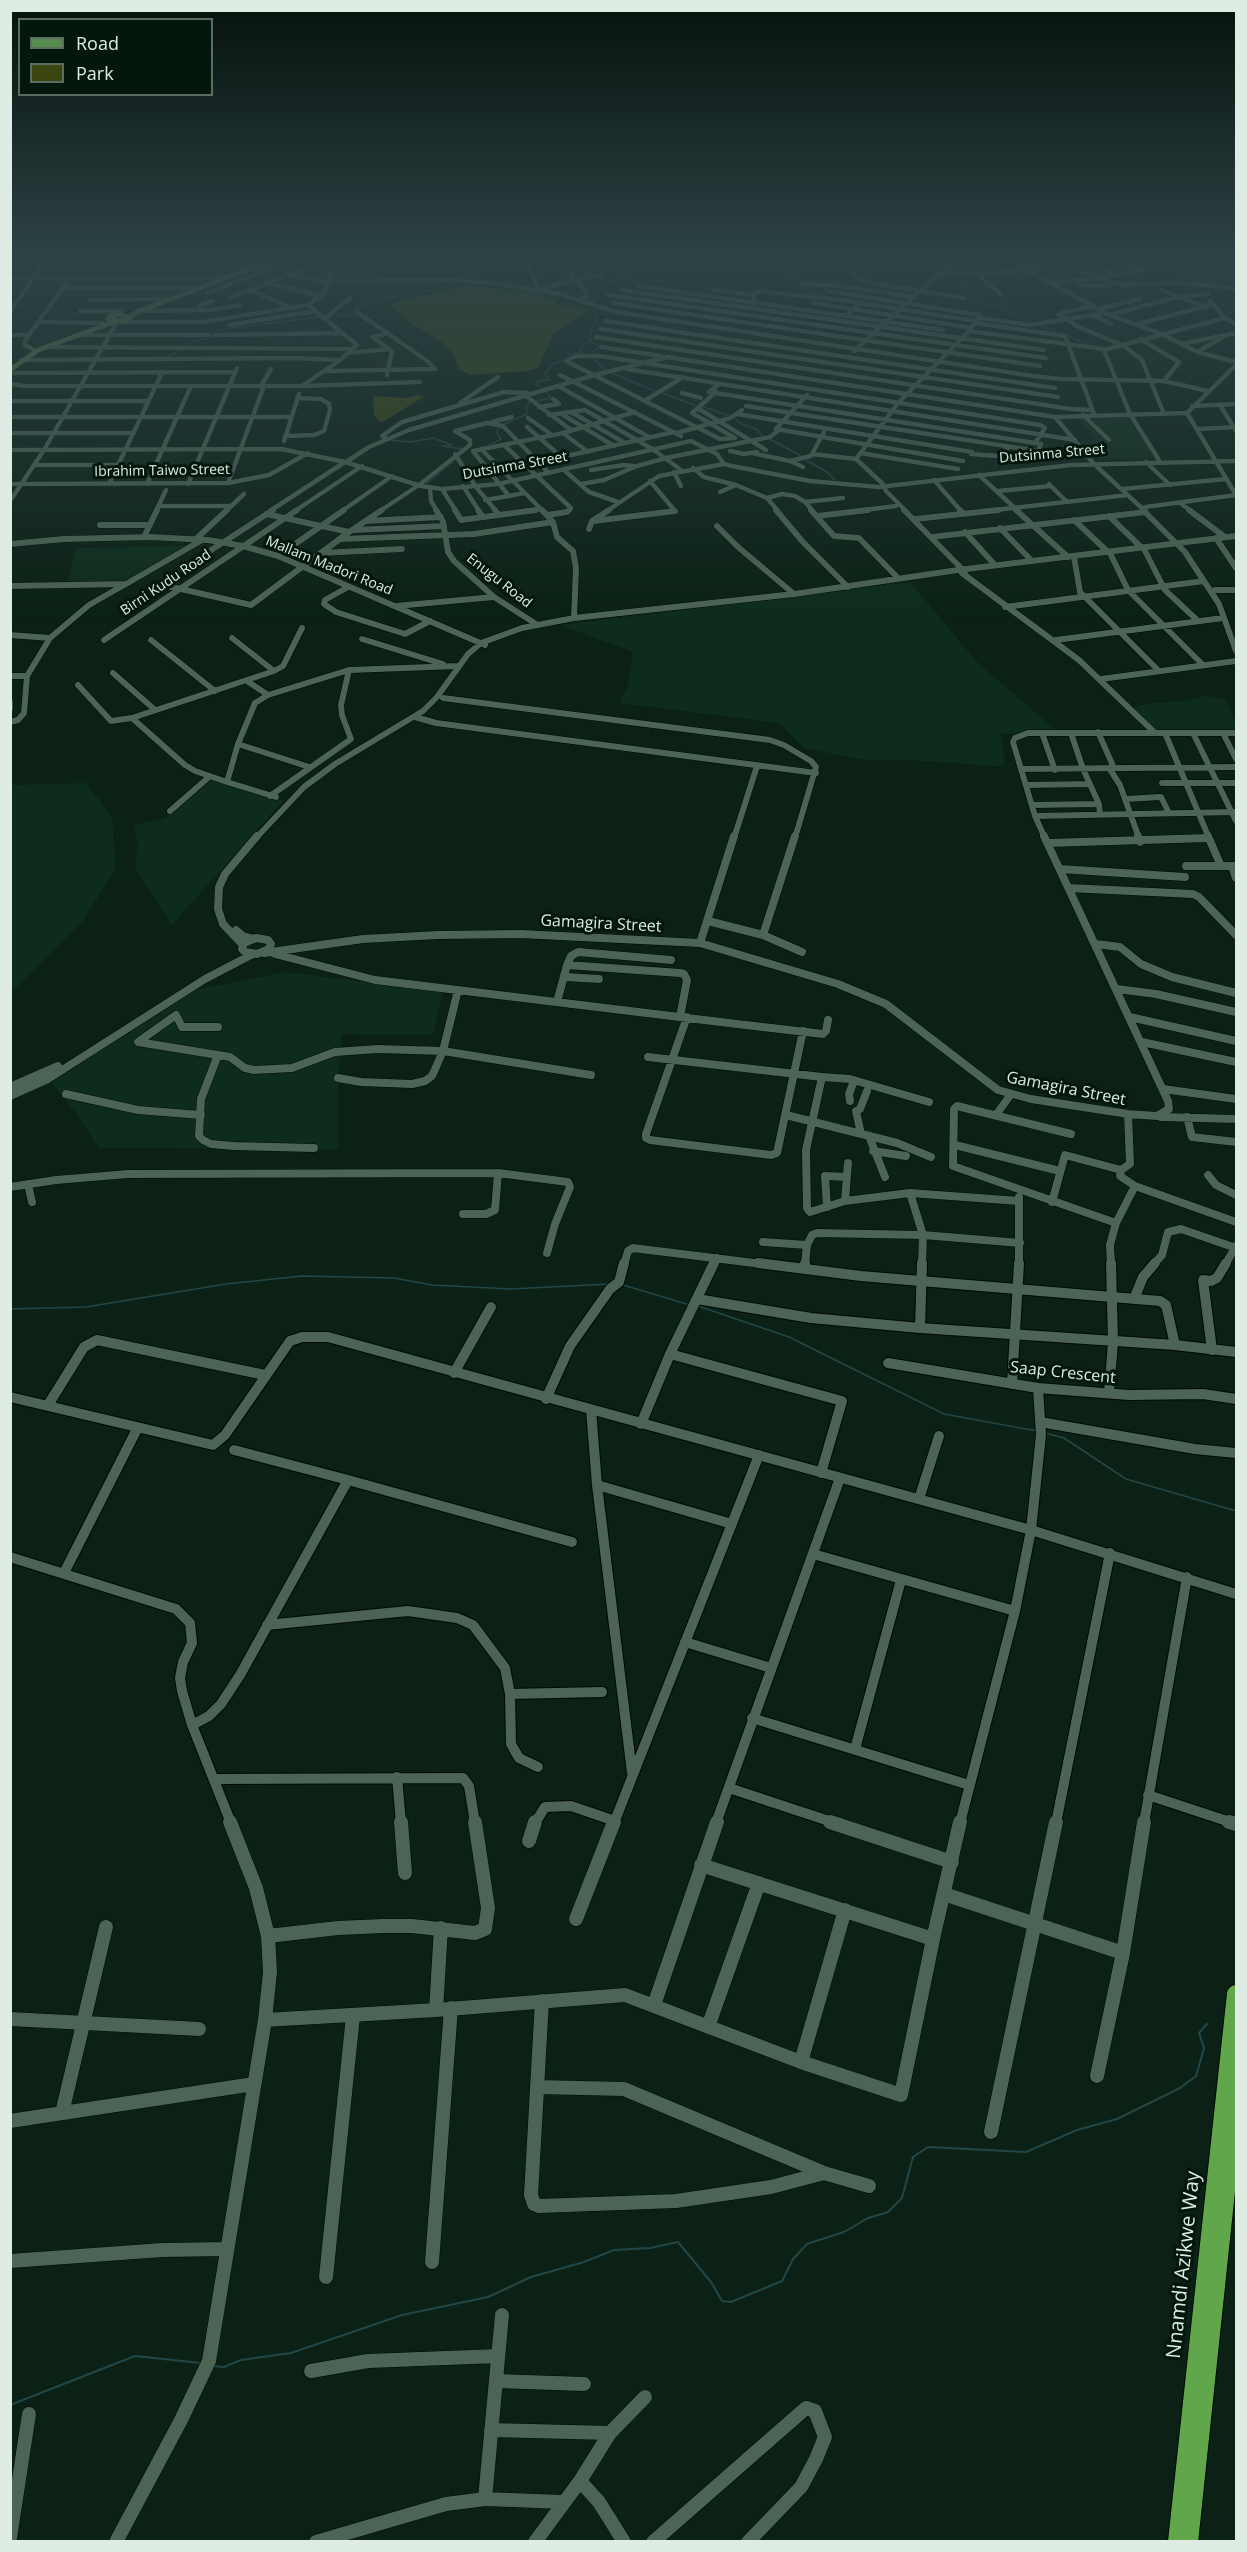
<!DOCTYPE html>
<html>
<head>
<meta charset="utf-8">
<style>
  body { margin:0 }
  #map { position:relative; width:1247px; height:2552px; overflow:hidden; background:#0b2115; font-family:"Open Sans",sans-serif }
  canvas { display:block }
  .frame { position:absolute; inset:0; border:12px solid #deece3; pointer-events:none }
  .legend { position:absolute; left:18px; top:18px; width:195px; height:78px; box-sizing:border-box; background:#03180c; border:2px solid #5b6d62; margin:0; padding:8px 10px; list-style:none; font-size:18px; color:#deece3 }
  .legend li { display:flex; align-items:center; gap:12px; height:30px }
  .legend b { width:30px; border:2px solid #5b6d62 }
</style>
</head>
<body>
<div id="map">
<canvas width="1247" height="2552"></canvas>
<div class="frame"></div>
<ul class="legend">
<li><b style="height:8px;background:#588c4f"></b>Road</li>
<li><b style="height:16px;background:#3b4610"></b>Park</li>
</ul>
</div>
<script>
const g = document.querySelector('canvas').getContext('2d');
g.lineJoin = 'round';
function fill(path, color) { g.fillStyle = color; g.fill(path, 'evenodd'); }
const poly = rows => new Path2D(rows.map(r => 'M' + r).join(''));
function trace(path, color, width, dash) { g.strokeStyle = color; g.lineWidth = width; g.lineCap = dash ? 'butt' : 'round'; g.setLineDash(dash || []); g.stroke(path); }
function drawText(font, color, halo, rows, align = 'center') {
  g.font = font + ' "Open Sans",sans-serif'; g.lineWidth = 6; g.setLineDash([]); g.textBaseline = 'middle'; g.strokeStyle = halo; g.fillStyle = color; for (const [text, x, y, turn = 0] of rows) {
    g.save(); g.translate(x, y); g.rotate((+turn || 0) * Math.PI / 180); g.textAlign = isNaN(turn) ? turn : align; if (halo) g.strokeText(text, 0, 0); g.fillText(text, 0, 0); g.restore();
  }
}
fill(poly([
  [1192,260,1236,260,1236,284,1184,281,1180,266],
  [1126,415,1143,436,1154,458,1097,459,1081,442,1097,441,1076,416],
  [189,546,136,578,120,583,68,582,76,548],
  [910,582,977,662,1057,731,1001,734,1005,767,912,760,865,760,804,748,779,723,619,703,628,685,633,652,560,625],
  [1206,695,1212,698,1225,698,1236,724,1234,727,1235,730,1155,731,1133,707,1152,703,1184,701],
  [209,779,283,801,172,925,135,868,138,846,134,825,166,818],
  [86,783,112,817,116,868,83,921,11,993,11,785],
  [286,972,443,992,433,1035,342,1034,338,1078,338,1149,99,1148,76,1113,51,1082,190,991]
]), '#0d2c1c');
fill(poly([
  [469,285,529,292,548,297,557,304,589,309,554,333,538,368,528,371,470,375,459,369,454,354,440,341,414,325,391,306,395,302],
  [417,395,425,396,381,423,374,415,373,396,407,398]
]), '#3b4610');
fill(poly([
  [695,260,864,260,839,263,775,265]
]), '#214748');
trace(poly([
  [794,260,791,273,797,275,796,280,799,283],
  [929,260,949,266],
  [1036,260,1045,262],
  [1053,263,1069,267],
  [963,275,968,278,960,285,972,288,968,295,972,301,1000,307,1030,322],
  [460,279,476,269,491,267,488,264,512,260],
  [802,287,816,295],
  [372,301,445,287,453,282],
  [593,302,600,284,619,280,626,273,628,267,625,260],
  [337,315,346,316,354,313,356,311,354,309,367,305,365,302,369,302],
  [1037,325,1058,333],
  [1066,335,1088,345],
  [189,345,194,341,210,338,215,332,230,328,320,317],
  [591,353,599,347,591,341,590,332,598,319,592,307],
  [167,357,181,350],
  [571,357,568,354,582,352,580,348,590,341],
  [592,357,605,370],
  [612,373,657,392],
  [662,393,697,406],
  [535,401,552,398,536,384,538,381,549,380,545,373,553,364,565,360],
  [701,406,733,417,741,424,756,429,763,436],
  [502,425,527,414,526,407,530,402],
  [770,439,803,457],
  [390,440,411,442,433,438,452,445,442,446,463,449],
  [488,446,501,439,497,433,498,427],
  [806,460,827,472,836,481],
  [425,485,456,459],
  [623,1285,690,1305],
  [698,1306,789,1337,944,1414,1037,1431],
  [10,1309,86,1307,226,1284,302,1276,394,1278,432,1285,510,1289,609,1284],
  [1045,1433,1064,1438,1126,1479,1236,1511]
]), '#214748', 1.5);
trace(poly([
  [214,2366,224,2367,241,2360,291,2353,402,2315,488,2297,531,2277,584,2262,614,2250,650,2248,678,2242,711,2282,722,2301,731,2302,782,2281,793,2259,807,2244,844,2232,868,2218,888,2212,902,2198,913,2157,928,2147,1026,2152,1077,2130,1117,2119,1180,2088,1196,2076,1204,2048,1199,2033,1207,2024],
  [10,2405,135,2356,201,2363]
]), '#214748', 2);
const minorFar4 = poly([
  [526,260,539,290,583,277,603,277],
  [1011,260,1029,269],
  [1086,260,1117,275],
  [1119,260,1140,271],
  [563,264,586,291,586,296,580,301],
  [1071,267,1098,277],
  [76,268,213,268],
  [209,269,232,260],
  [10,270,12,260],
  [1027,270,1057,260],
  [976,272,1001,295],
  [854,274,865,282,964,298],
  [290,275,330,282],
  [937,275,1027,270,1109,315,1162,334,1197,352,1236,362],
  [589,276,589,272,597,265],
  [10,278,223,278],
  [1094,278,1123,285,1179,283,1236,288],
  [330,281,455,280,500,284,560,294,616,312,1033,376,1061,379,1164,381,1208,391],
  [269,283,321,296],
  [1054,283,1117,275,1183,260],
  [801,284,842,286,914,297],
  [1078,285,1109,286],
  [638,286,943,330],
  [63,288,196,288],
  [250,290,291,308],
  [622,290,1044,350],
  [714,290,753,295],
  [1161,290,1205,307],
  [827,291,980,315,966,334,898,403,856,459,883,484,886,491,906,511],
  [208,293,291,260],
  [608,295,1046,358],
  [821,297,977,321],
  [229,298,321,263],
  [90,300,166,299],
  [1210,301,1225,318,1236,324],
  [613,303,1040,366],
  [814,303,972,328],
  [753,306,754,294,759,291,819,298],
  [1092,306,1058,314,1079,327,1124,346,1142,360,1164,414],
  [1098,309,1140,299],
  [197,310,201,305,213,301],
  [80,311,122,311],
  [140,311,211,310,240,305],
  [10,312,40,269,42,260],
  [1093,315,1111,324],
  [1109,315,1174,298,1208,294],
  [846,316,860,303],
  [325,318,350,298],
  [980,318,1030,325,1105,313],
  [605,321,1055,388],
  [38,322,103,323],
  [116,322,202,322,308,305,323,294,330,281,330,272,318,260],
  [975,323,1065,336,1094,414],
  [1137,324,1211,305],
  [229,325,316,311],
  [601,329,1058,397],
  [968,331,1104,349],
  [10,335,29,335],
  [76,335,209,335],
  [214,335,343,333],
  [596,337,1071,409,1092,410],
  [1140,339,1179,362,1164,381],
  [1181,344,1236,333],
  [44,347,352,349],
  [601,347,661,356],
  [34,350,25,345,25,341,66,283],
  [854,351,942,271,963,260],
  [1197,352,1225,336],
  [349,353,389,349],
  [21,360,293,358,340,360],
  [627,369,1075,440],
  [324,371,435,369,426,360,357,312],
  [10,373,235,372],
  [387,375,392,351,372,337,388,333],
  [560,375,681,436],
  [11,384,24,386,302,386,420,382],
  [719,384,709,392,1035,443],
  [261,386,271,369],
  [302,386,340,360,357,345,308,305],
  [558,386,649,437],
  [716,392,692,413,735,438],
  [682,393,701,398],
  [807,395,776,429,963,461],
  [526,396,571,430],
  [646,400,683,377],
  [10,401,148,401],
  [460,403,498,377],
  [1220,405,1236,431],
  [1192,406,1236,404],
  [539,407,559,404,553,399],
  [699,409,766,450],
  [571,412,625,443],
  [560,413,614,446],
  [1187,413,1236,495],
  [737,414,972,452],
  [549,415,585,410,654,450,681,470],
  [1083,415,1109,440],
  [10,417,291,417],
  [1055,417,1187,413,1236,365],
  [528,418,552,435],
  [492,422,512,417],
  [527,427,566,461],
  [1198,429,1236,427],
  [455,431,487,423,503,426,549,473],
  [10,433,134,433],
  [563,433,588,452],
  [677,433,730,418,742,410],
  [286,436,314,435,324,431,330,410,329,404,321,399,297,398],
  [386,438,382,436,402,422,504,392,528,393],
  [735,438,720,439,566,361,576,356,600,356,1040,425,1045,428,1035,443,1041,444,1038,451,746,406],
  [284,441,299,394],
  [504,445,571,508,568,511],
  [481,449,543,511],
  [10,450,281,449,345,462,421,486,442,489,498,484,691,441,717,454,724,464,732,466,810,481,879,487,1071,465,1236,461],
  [730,451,744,454,757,452],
  [752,453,790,461,803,467],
  [860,453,958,469],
  [455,454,476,487,496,511],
  [812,454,856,459],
  [971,454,999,456,1008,448],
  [562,457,674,432],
  [1159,460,1130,414,1104,350,1225,318],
  [790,461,811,456,824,432],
  [346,462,369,447,409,430,595,375,667,357,1055,417,1094,464,1145,511],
  [1146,462,1170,485],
  [34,465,118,465],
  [693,468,704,477,736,485,767,498,778,511],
  [564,470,589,492,618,502],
  [591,470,624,465,634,466],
  [674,472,681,486],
  [979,475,1018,511],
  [934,480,961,511],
  [650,481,675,511],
  [228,483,264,386],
  [10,484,228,483,269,475,308,453],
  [109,484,162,373],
  [147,484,191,386],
  [188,484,237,368],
  [581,484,604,480,637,466,666,458,770,437,779,430],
  [1049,484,1067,502],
  [463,486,479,511],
  [430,488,431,501,437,511],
  [442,489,456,511],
  [1122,489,1226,479],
  [998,491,1051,486],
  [720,492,736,485],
  [524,493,509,496,473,451,563,433,635,412],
  [767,498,782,494,795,496,805,502,813,511],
  [485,500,509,496],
  [10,501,44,450,117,322],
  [805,502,843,498],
  [1180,503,1191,511],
  [159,506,232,506],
  [1145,507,1236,495],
  [156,511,166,490],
  [226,511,244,494],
  [270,511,345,462],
  [295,511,362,466],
  [342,511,392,476],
  [380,511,419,485,470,445,470,440,455,431],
  [525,511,540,509],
  [607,511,659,476,724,464],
  [856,511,896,506],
  [986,511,1128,495]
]);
const minorFar3 = poly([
  [436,510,443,521,448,552,454,561,494,597,536,624],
  [455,510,461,520,536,510],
  [478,510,483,517],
  [495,510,499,515],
  [542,510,553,522,557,537,573,551,576,568,574,618],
  [776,510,802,541,848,587],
  [811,510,834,536,859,538,898,578],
  [904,510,963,570,966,576],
  [960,510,963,513],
  [1016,510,1068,557],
  [1143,510,1185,552,1219,604,1236,651],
  [1189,510,1225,537],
  [547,515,567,512,569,510],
  [817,516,868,510],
  [1109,516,1141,547],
  [915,519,999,510],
  [1074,520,1107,551],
  [366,521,441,517],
  [594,521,675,511],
  [100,525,150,525],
  [717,526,738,547,794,594],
  [1000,528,1032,561],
  [589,529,592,521,609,510],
  [354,530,444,526],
  [349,532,382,510],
  [965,532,995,565],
  [144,537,157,510],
  [932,537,1146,512],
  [1216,538,1236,568],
  [196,539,227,510],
  [341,539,474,534,553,522],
  [10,544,64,539,150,537,208,540,243,546,278,556,485,645],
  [1144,549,1165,590,1198,621],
  [321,553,402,549],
  [1110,553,1128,590,1203,665],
  [278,556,344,510],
  [1074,557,1080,592,1159,671],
  [962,573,1079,660,1154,732],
  [159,584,251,605,349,532,266,514],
  [159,584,273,510],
  [10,586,126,584,202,540],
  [348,587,325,600,324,604,336,612,405,634,430,621],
  [1215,590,1236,590],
  [396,606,494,597],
  [1005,607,1204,581],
  [10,635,50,638],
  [362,639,443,664],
  [104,640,297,510],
  [151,640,215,691],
  [1056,640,1223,618],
  [274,671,283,666,302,628],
  [113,673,154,709],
  [10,676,27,676],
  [1101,679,1236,661],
  [247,681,268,695],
  [78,685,111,721,132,718],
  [443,698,770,740,784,745,811,761,816,767,795,838],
  [10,702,10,709],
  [415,717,436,723,816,773],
  [10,722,18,720,24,713,27,676,50,638,89,605,124,585],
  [1098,732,1114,768],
  [1042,733,1055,770],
  [1071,733,1083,769,1099,804,1100,814],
  [1165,733,1209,838],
  [1193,733,1236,821],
  [1223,733,1236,759],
  [238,744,309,767],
  [1109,768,1120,785,1139,838],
  [1021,769,1236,767],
  [227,782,195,771,185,765,132,718,274,671,232,638],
  [1162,783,1236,783],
  [1026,785,1090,784],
  [270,796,351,739,342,715,341,705,349,670],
  [276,797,227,782,238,744,255,703,268,695,349,670,458,666],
  [1125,799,1161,797,1169,813],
  [1032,805,1099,804],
  [170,811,209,777],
  [1035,816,1236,812],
  [256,838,304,787,335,764,423,711,437,697,468,654,481,643,522,628,574,618,794,594,958,570,1236,536],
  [734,838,757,766],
  [1045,838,1035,816,1013,742,1015,738,1028,733,1236,733]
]);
const minorFar2 = poly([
  [1138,836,1140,842],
  [1208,836,1221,866],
  [1048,843,1208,838],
  [1186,866,1236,866],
  [1232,866,1236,878],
  [1060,869,1185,877],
  [1069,888,1193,894,1199,897,1236,935],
  [708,921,763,935,802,952],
  [236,930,243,936,254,939],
  [763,935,795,836],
  [256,938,268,940,271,944,269,949,257,954,245,952,242,949,244,943,256,938],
  [700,943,734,836],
  [1096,944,1120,947,1141,964,1172,977,1236,993],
  [243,945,223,924,218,909,219,887,225,874,257,836],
  [264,953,363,939,438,935,521,934,700,943,838,984,886,1004,998,1090,1031,1099,1128,1114,1157,1116,1169,1109,1168,1101,1044,836],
  [275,954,375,980,737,1024,823,1034,826,1031,828,1020],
  [567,965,571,956,578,952,671,960],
  [565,977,599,979],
  [1117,989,1156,994,1236,1012],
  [557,1002,567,965,680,973,684,974,687,980,680,1017],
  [687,1017,646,1134,646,1138,650,1140,771,1155,777,1153,803,1031],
  [1130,1017,1236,1041],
  [218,1027,182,1027,176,1015,138,1042,230,1057,245,1068,254,1070,292,1068,335,1052,378,1049,443,1051,591,1075],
  [1142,1042,1236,1062],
  [218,1055,201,1099,199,1136,203,1140,211,1144,234,1146,314,1148],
  [648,1057,822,1077,806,1150,807,1208,810,1212,845,1201,910,1193,1019,1201],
  [822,1077,850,1079,929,1102],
  [338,1078,361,1082,412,1084,425,1081,432,1076,443,1051,458,990],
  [10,1087,58,1066],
  [1163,1089,1236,1099],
  [66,1094,138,1110,201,1115],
  [10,1096,48,1079,205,979,253,954],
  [850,1101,849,1094,854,1081],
  [786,1115,897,1143,931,1157],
  [996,1115,1011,1094],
  [1161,1117,1236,1119],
  [1187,1117,1192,1137,1236,1142],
  [861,1134,856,1111,860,1109,867,1091],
  [1071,1134,957,1106,954,1109,953,1166,1116,1223],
  [869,1136,885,1177],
  [955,1145,1060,1171],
  [873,1151,906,1156],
  [1121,1170,1120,1176,1135,1186,1236,1222],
  [1208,1175,1216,1185,1236,1195],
  [28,1184,32,1202],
  [10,1187,56,1180,128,1174,498,1173,568,1182,570,1187,555,1224,547,1253],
  [910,1193,923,1235,922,1265],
  [845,1201,848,1163],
  [1052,1202,1065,1155,1121,1170,1130,1164,1128,1114],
  [827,1207,825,1176,847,1177],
  [463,1214,486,1214,495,1210,498,1173],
  [763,1242,807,1245],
  [624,1265,628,1251,633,1248,770,1265],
  [714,1265,717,1258],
  [805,1265,807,1245,812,1235,817,1233,923,1235,1020,1243],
  [1019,1265,1019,1197],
  [1111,1265,1110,1245,1116,1223,1135,1186],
  [1153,1265,1162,1255,1168,1232,1181,1229,1236,1248],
  [1225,1265,1236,1246]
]);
const minorFar1 = poly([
  [758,1263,861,1276,1160,1301,1166,1305,1175,1345],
  [804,1269,805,1263],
  [697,1299,811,1318,920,1328,1175,1345,1236,1352],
  [1134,1299,1143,1277,1155,1263],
  [920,1328,922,1263],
  [1212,1350,1203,1280,1211,1281,1217,1278,1226,1263],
  [670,1354,842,1401,821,1473],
  [888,1363,1038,1388,1129,1395,1203,1394,1236,1399],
  [454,1373,491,1307],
  [1012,1384,1019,1263],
  [1109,1393,1113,1342,1111,1263],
  [10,1397,213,1445,225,1435,290,1341,302,1337,328,1337,1031,1530,1236,1594],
  [546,1399,570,1346,610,1289,619,1282,624,1263],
  [48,1405,84,1347,97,1340,265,1375],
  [591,1410,597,1485,632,1773],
  [1040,1422,1195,1449,1236,1453],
  [641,1424,670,1354,714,1263],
  [234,1450,348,1480],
  [597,1485,732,1524],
  [919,1499,939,1436],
  [813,1554,1015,1611],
  [10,1557,176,1609,190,1623,192,1643,183,1662,180,1678,182,1691,192,1725,231,1823],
  [64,1573,137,1429],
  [267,1625,408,1611,457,1618,473,1625,505,1668,510,1694,511,1744,519,1758,538,1767],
  [685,1642,771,1668],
  [510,1694,602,1692],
  [752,1718,969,1785],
  [192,1725,209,1716,221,1704,240,1675,348,1480,572,1542],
  [855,1749,901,1580],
  [397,1777,401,1823],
  [215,1779,463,1778,469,1786,475,1823],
  [729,1788,835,1823],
  [1148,1795,1233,1823],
  [535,1823,545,1807,571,1806,615,1821],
  [614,1823,759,1455],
  [716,1823,840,1478],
  [960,1823,1015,1611,1031,1530,1041,1435,1038,1388],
  [1056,1823,1110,1553],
  [1144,1823,1187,1577]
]);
const minor = poly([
  [401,1822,405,1873],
  [830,1822,952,1862],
  [1229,1822,1236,1824],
  [529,1841,535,1822],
  [701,1865,933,1939],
  [944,1894,1123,1953],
  [576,1919,614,1822],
  [268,1936,338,1928,383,1926,412,1926,475,1933,485,1929,488,1908,475,1822],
  [542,2001,531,2195,534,2204,539,2206,676,2201,771,2187,824,2173],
  [654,2005,717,1822],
  [436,2010,441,1928],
  [10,2019,199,2029],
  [265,2020,436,2010,625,1995,801,2062,901,2095,933,1939,960,1822],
  [708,2027,759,1883],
  [801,2062,845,1910],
  [1097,2076,1123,1953,1144,1822],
  [537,2087,624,2089,824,2173,869,2186],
  [62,2113,106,1927],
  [10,2121,254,2084],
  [991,2132,1056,1822],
  [10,2261,162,2250,227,2249],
  [432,2262,451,2008],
  [326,2277,353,2016],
  [311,2371,368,2361,498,2356],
  [496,2381,584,2384],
  [491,2430,610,2433],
  [580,2481,599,2502,624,2542],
  [485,2499,502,2315],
  [10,2538,29,2414],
  [116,2542,181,2420,209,2361,265,2020,270,1972,268,1936,256,1888,230,1822],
  [316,2542,446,2504,485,2499,563,2502],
  [535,2542,580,2481,610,2433,645,2397],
  [653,2542,806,2408,815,2411,825,2437,816,2459,801,2487,748,2542]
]);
const major = poly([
  [119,314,130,318,120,321,108,319,110,316,119,314],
  [130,317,137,312,273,260],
  [10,370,38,350,114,322],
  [10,384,10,387]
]);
const highway = poly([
  [1177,2542,1236,1994],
  [1189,2542,1236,2096]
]);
trace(minorFar4, '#000a03', 5);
trace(minorFar3, '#000a03', 7);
trace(minorFar2, '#000a03', 9);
trace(minorFar1, '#000a03', 12);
trace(minor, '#000a03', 15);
trace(major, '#000a03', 6);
trace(highway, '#000a03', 20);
trace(minorFar4, '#4c6455', 4.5);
trace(minorFar3, '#4c6455', 6);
trace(minorFar2, '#4c6455', 8);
trace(minorFar1, '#4c6455', 10);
trace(minor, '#4c6455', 14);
trace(major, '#588c4f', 5);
trace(highway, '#60a74b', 18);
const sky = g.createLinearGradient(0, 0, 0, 618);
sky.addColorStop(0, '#06120c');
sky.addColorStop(0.42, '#2e4346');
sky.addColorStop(1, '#2e434600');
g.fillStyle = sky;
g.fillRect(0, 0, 1247, 618);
drawText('14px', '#deece3', '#03180c', [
  ["Dutsinma Street",1052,454,-5],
  ["Dutsinma Street",515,466,-10],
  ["Ibrahim Taiwo Street",162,471,-1],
  ["Mallam Madori Road",329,566,22],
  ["Enugu Road",499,581,38],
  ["Birni Kudu Road",166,583,-34]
]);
drawText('16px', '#deece3', '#03180c', [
  ["Gamagira Street",601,924,3],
  ["Gamagira Street",1066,1089,11],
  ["Saap Crescent",1063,1373,6]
]);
drawText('20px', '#deece3', '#03180c', [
  ["Nnamdi Azikwe Way",1184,2265,-84]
]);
</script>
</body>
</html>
